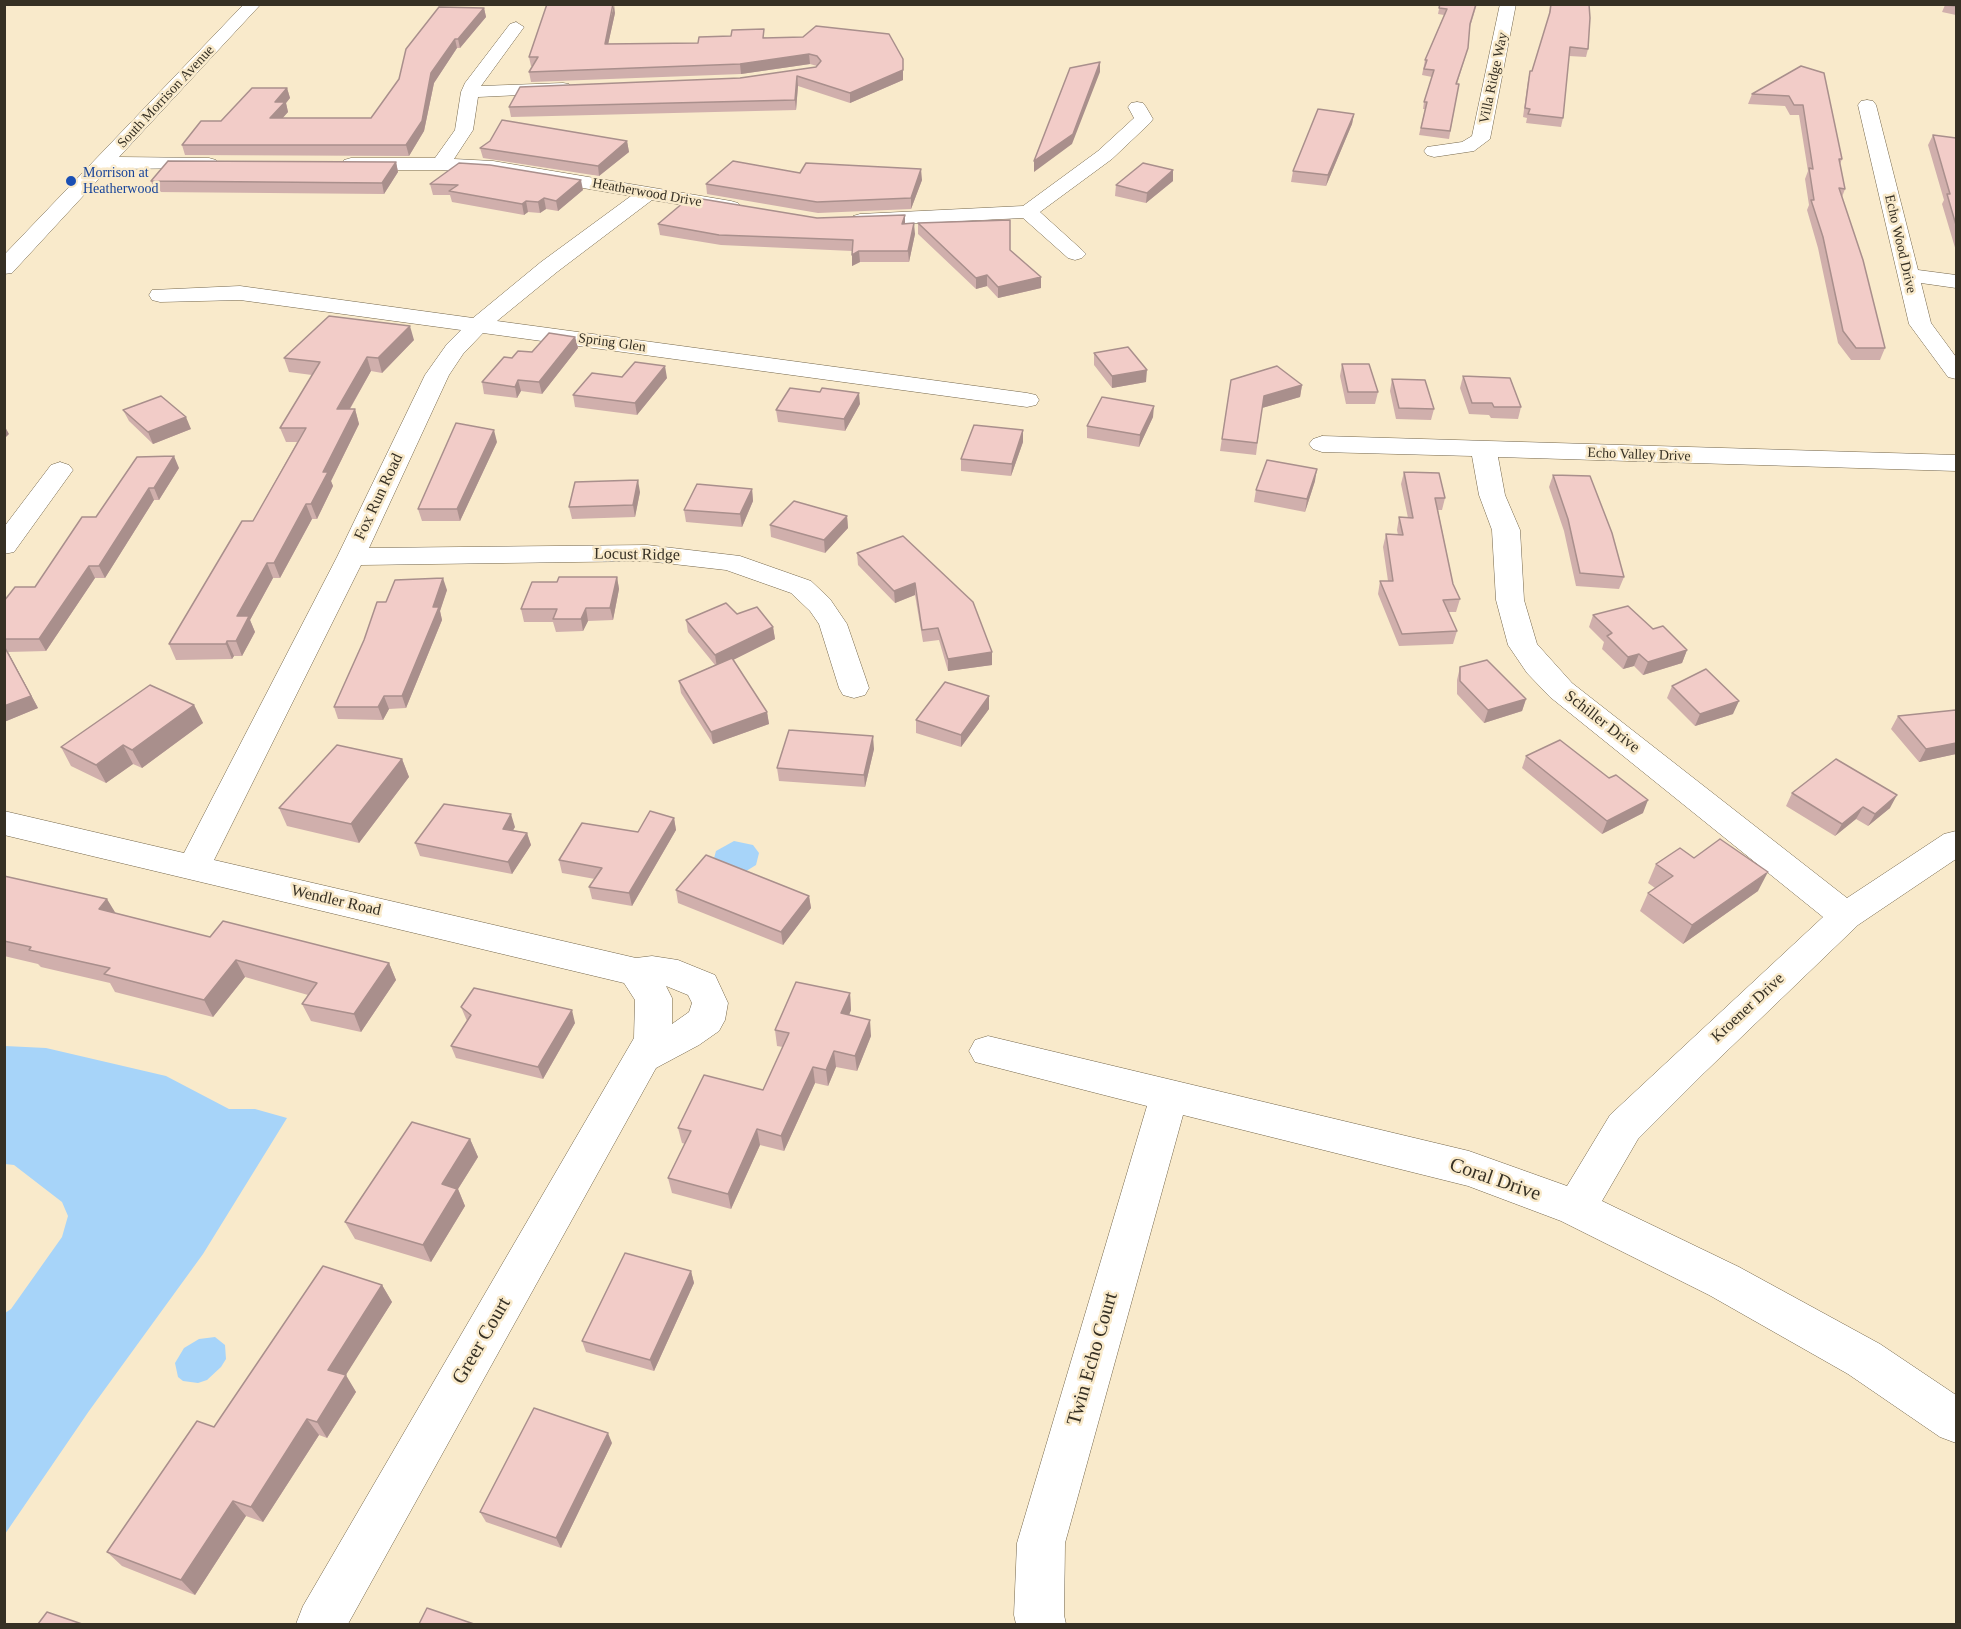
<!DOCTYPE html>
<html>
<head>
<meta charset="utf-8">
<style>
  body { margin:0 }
  #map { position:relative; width:1961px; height:1629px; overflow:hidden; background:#f9eacb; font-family:Georgia,serif }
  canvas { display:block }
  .frame { position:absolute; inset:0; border:6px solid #363024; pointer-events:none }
</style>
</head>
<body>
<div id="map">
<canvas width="1961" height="1629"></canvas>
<div class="frame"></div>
</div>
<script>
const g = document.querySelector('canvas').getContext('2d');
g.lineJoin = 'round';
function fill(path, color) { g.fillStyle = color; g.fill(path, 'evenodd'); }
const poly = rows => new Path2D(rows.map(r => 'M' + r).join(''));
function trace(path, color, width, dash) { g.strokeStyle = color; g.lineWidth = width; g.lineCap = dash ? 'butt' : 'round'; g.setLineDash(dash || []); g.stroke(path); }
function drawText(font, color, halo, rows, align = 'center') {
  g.font = font + ' Georgia,serif'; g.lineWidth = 5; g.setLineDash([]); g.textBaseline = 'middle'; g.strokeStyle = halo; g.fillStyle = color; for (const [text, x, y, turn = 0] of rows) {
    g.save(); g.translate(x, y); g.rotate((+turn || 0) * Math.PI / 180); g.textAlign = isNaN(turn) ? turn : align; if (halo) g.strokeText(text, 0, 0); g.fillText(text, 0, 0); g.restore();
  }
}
fill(poly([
  [734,841,753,845,759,853,756,865,743,873,713,862,716,851],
  [5,1046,46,1048,166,1076,229,1109,255,1109,287,1118,203,1254,89,1411,5,1534,5,1313,11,1309,62,1237,68,1216,62,1202,14,1165,5,1164],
  [215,1337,225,1345,226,1359,221,1367,207,1380,198,1383,183,1381,178,1377,175,1363,184,1348,199,1339]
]), '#a7d4f9');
const minor = poly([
  [244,4,261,4,119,157,209,158,216,160,219,164,216,168,108,169,12,273,4,274,4,255,244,4],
  [1500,4,1516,4,1490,139,1474,151,1434,157,1427,155,1424,151,1427,147,1462,142,1472,136,1500,4],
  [516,22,524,27,481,86,563,83,569,84,572,88,569,92,563,93,478,97,473,130,454,159,493,161,648,187,731,201,738,203,741,207,738,211,731,213,652,200,557,272,497,321,1027,393,1036,395,1039,400,1036,405,1027,407,483,333,463,354,449,375,369,548,647,545,740,556,811,581,830,599,847,624,869,688,865,695,854,698,843,695,839,688,819,624,810,611,791,593,726,570,647,561,361,565,214,860,636,958,652,956,678,960,715,975,728,1003,725,1020,719,1031,699,1045,656,1068,348,1624,296,1624,303,1606,634,1038,635,1000,624,983,4,835,4,811,184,853,337,557,425,375,447,344,461,330,240,300,160,302,152,300,149,295,152,290,240,286,473,318,541,262,631,196,493,173,441,170,351,170,344,168,341,164,344,160,351,158,435,158,455,130,461,92,465,83,510,24,516,22],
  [666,986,688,995,692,1003,689,1012,672,1024,672,998,666,986],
  [1867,100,1873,101,1876,105,1918,270,1956,275,1956,288,1921,283,1931,323,1956,357,1956,379,1948,377,1909,324,1858,105,1861,101,1867,100],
  [1137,102,1143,103,1146,107,1153,119,1150,123,1112,159,1040,212,1082,250,1086,254,1082,258,1075,260,1068,258,1023,218,860,226,853,224,850,220,853,216,860,214,1023,206,1098,151,1134,118,1128,107,1131,103,1137,102],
  [1322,436,1956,455,1956,471,1498,457,1505,495,1520,530,1524,600,1537,644,1572,683,1847,898,1944,834,1956,831,1956,859,1858,925,1704,1073,1638,1139,1602,1201,1739,1267,1880,1344,1956,1395,1956,1443,1940,1437,1848,1374,1709,1295,1561,1221,1468,1186,1183,1115,1065,1543,1064,1615,1066,1624,1016,1624,1014,1615,1017,1543,1147,1106,975,1062,969,1051,975,1040,988,1036,1469,1151,1567,1186,1610,1115,1823,917,1550,697,1527,673,1508,645,1496,600,1492,530,1479,495,1472,456,1322,452,1313,449,1309,444,1313,439,1322,436],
  [60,462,69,465,73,470,14,552,4,554,4,527,51,465,60,462]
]);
trace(minor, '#74664b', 1);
fill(minor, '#fff');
fill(poly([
  [1440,4,1477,4,1470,27,1466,55,1457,84,1459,84,1449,139,1419,135,1425,109,1423,109,1424,102,1432,77,1422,75,1425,60,1444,15,1438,14],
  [1550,4,1589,4,1588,49,1586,57,1569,56,1563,118,1561,127,1526,123,1527,118,1523,117,1528,80,1530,71,1532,71,1549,17],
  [1956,4,1956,15,1942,12,1945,5],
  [484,8,486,17,460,48,457,48,434,83,424,131,409,156,185,155,182,145,221,121,287,88,290,98,286,103,288,112,282,118,371,118],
  [615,13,608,44,698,43,764,37,903,80,850,103,798,86,796,110,511,117,509,107,740,78,816,67,817,66,810,64,741,74,531,82,529,72,532,66,531,66,529,57],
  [1801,66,1842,159,1840,164,1845,189,1842,197,1885,348,1880,360,1851,360,1838,343,1818,248,1807,210,1809,205,1805,179,1808,171,1799,115,1790,115,1785,106,1748,104,1752,94],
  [1354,114,1352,124,1326,186,1291,182,1293,171],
  [1933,135,1956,138,1956,251,1942,204,1944,200,1928,145],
  [627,141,629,152,599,176,483,158,480,148],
  [396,162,398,172,384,194,155,192,151,181],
  [459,163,583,190,558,211,546,209,540,213,528,212,524,215,452,202,450,195,433,195,430,184],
  [800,173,922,180,911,209,818,213,707,194,706,184],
  [1173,181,1146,203,1115,196,1116,185],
  [817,218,905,224,915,234,909,262,860,262,852,266,852,251,721,245,660,235,658,224],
  [918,223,1010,250,1041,277,1041,288,998,298,987,286,976,289,918,234],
  [575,337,578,348,542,394,521,391,517,398,484,394,482,382,512,358,532,352],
  [414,340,382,373,371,371,350,409,355,409,359,424,331,481,333,486,317,519,312,519,280,578,273,578,250,620,255,632,242,656,234,656,232,659,176,660,169,644,253,521,297,442,286,442,280,428,312,375,289,372,284,358],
  [1094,353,1146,382,1112,388,1094,365],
  [1342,364,1378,392,1375,404,1346,404,1340,376],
  [1463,376,1521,407,1518,419,1491,418,1489,415,1469,414,1460,388],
  [622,377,667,378,637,415,575,407,573,395],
  [1392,379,1434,409,1431,420,1396,419,1390,391],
  [1231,380,1302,385,1300,397,1262,408,1256,455,1220,451],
  [820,392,860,404,845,431,778,422,776,410],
  [123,410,191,429,153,444,129,421],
  [1153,417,1139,447,1087,438,1087,426],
  [497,442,460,521,422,521,418,509],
  [1023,442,1011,476,961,471,961,459],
  [179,468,159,500,154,500,105,578,95,578,46,651,8,652,38,708,4,722,4,601,35,587,96,517],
  [1404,472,1445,498,1442,510,1438,510,1453,584,1460,599,1456,612,1448,612,1457,631,1453,644,1399,646,1378,594,1380,581,1388,581,1383,547,1386,534,1398,535,1397,530,1399,517,1408,518,1401,484],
  [1553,475,1624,577,1619,589,1576,586,1564,531,1549,487],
  [1315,481,1305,512,1254,502,1256,490],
  [752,489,753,501,742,527,686,522,684,510],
  [640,492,635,517,572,519,569,507],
  [847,516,848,528,825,553,771,537,770,525],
  [903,536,992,652,992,665,948,671,939,640,923,642,915,595,895,603,858,565,857,553],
  [617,577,619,589,613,620,588,621,583,631,556,632,553,622,524,622,521,609,557,582],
  [447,590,440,611,442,620,406,708,389,709,383,720,338,719,334,707,386,602],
  [737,614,773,627,775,639,733,660,767,712,769,724,713,744,681,693,679,681,715,665,688,632,686,620],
  [1593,615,1653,629,1687,650,1682,663,1643,675,1634,666,1623,669,1602,649,1604,642,1589,627],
  [1460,667,1526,699,1522,711,1484,723,1457,694,1457,680],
  [1672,686,1733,714,1695,726,1667,698],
  [194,705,203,723,142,768,133,764,106,783,71,766,61,747],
  [989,709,961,747,916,733,916,720],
  [1956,710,1956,754,1919,762,1891,729,1898,716],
  [874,749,865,787,779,781,777,768],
  [1526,756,1643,813,1602,834,1522,768],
  [402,759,409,777,359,843,287,826,279,808],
  [1792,793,1890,808,1868,826,1856,819,1835,836,1786,806],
  [674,818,676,830,632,906,592,899,589,887,595,879,562,873,559,860],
  [515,827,513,830,527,833,531,845,512,874,420,856,415,843],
  [1694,858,1758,891,1683,944,1640,911,1648,893,1655,888,1648,883,1656,864],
  [4,876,115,913,210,937,389,963,396,980,361,1032,311,1021,302,1004,308,995,245,977,213,1017,115,992,110,983,41,967,38,964,4,956],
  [676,890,809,896,811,908,783,945,678,903],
  [850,993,851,1010,849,1015,871,1036,857,1071,836,1067,828,1086,815,1083,784,1151,760,1145,731,1209,672,1193,668,1178,685,1144,682,1143,678,1128,763,1090,783,1047,777,1046,775,1030],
  [461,1007,575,1023,543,1079,456,1058,451,1046,467,1021],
  [470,1139,478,1157,458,1189,465,1206,431,1262,355,1239,345,1222],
  [691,1271,694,1283,654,1371,586,1352,582,1341],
  [382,1285,392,1302,345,1375,356,1392,327,1438,319,1435,263,1522,246,1516,195,1595,122,1566,107,1552,214,1427],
  [612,1443,561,1548,486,1522,480,1512]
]), '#d0afac');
fill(poly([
  [614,4,615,13,606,54,605,44],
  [484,8,486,17,460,48,458,39],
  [455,39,457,48,434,83,424,131,409,156,406,145,431,73],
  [809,54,810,64,741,74,740,64],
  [903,59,903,80,850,103,850,93],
  [1100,62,1100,72,1072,144,1034,172,1034,161],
  [797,76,798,86,796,110,795,100],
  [287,88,290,98,286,103,288,112,273,129,270,118,275,102],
  [1354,114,1352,124,1326,186,1328,175],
  [627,141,629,152,599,176,598,166],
  [396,162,398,172,384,194,382,183],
  [921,169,922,180,911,209,911,198],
  [1173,170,1173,181,1146,203,1147,193],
  [581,180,583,190,558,211,556,201],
  [544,198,546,209,540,213,538,202],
  [526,201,528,212,524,215,522,204],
  [905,215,905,225,902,224],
  [914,223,915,234,909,262,908,251],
  [859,251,860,262,852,266,852,255],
  [987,275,987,286,976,289,976,278],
  [1041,277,1041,288,998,298,998,287],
  [410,326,414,340,382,373,378,358],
  [575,337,578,348,542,394,539,382],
  [367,357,371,371,341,424,337,409],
  [665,366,667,378,637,415,635,403],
  [1147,370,1146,382,1112,388,1112,376],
  [518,380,521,391,517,398,515,387],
  [1302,385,1300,397,1262,408,1264,396],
  [859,393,860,404,845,431,844,419],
  [1154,406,1153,417,1139,447,1140,435],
  [355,409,359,424,331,481,333,486,317,519,311,504,323,472],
  [186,417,191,429,153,444,148,432],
  [4,425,9,434,4,439],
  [494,430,497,442,460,521,457,509],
  [1023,430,1023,442,1011,476,1012,464],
  [174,456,179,468,159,500,154,488],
  [1317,469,1315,481,1305,512,1307,499],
  [638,480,640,492,635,517,633,505],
  [149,488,154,500,105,578,99,566],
  [752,489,753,501,742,527,740,514],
  [306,504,312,519,280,578,274,563],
  [847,516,848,528,825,553,824,540],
  [267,563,273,578,250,620,255,632,242,656,236,641,237,616],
  [89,566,95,578,46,651,39,639],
  [617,577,619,589,613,620,610,608],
  [443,578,447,590,440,611,442,620,406,708,402,696],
  [915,583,915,595,895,603,894,591],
  [586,608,588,621,583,631,581,619],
  [773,627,775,639,717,668,715,655],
  [227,641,234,656,232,659,226,644],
  [1687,650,1682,663,1643,675,1648,662],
  [8,652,38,708,4,722,4,706],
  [992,652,992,665,948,671,948,659],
  [1639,654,1634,666,1623,669,1628,657],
  [384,696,389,709,383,720,378,707],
  [989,696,989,709,961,747,961,735],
  [1526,699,1522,711,1484,723,1488,710],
  [1739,701,1733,714,1695,726,1700,714],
  [194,705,203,723,142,768,132,750],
  [767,712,769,724,713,744,711,732],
  [873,736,874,749,865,787,864,775],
  [1956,743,1956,754,1919,762,1926,749],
  [123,745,133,764,106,783,96,765],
  [402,759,409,777,359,843,351,824],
  [1897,795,1890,808,1868,826,1875,814],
  [1648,800,1643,813,1602,834,1607,821],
  [1863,807,1856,819,1835,836,1842,824],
  [511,814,515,827,507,841,503,829],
  [674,818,676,830,632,906,629,893],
  [527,833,531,845,512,874,508,862],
  [1768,872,1758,891,1683,944,1692,925],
  [809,896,811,908,783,945,781,932],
  [107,899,118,917,99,909],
  [236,960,245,977,213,1017,204,1000],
  [389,963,396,980,361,1032,354,1014],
  [850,993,851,1010,843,1030,841,1013],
  [572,1010,575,1023,543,1079,538,1067],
  [870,1020,871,1036,857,1071,855,1056],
  [834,1051,836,1067,828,1086,826,1070],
  [813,1067,815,1083,784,1151,781,1136],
  [757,1129,760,1145,731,1209,728,1194],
  [470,1139,478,1157,458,1189,465,1206,431,1262,423,1245,442,1184],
  [691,1271,694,1283,654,1371,650,1360],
  [382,1285,392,1302,339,1386,328,1370],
  [346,1375,356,1392,327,1438,317,1422],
  [307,1419,319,1435,263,1522,251,1507],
  [608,1433,612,1443,561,1548,556,1538],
  [233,1501,246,1516,195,1595,181,1580]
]), '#a98f8c');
const building = poly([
  [547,4,613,4,605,44,698,43,699,37,731,36,732,30,764,29,763,38,803,37,816,26,889,34,903,59,903,70,850,93,797,76,795,100,509,107,520,87,740,78,816,67,821,61,817,56,809,54,740,64,529,72,538,57,529,57,547,4],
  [1440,4,1476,4,1470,24,1468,48,1456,84,1459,84,1450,131,1421,128,1427,102,1424,102,1434,70,1424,69,1427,60,1425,60,1447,9,1439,8,1440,4],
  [1551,4,1589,4,1590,18,1588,49,1570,47,1563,118,1528,114,1530,109,1525,108,1530,71,1532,71,1550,12,1551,4],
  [1956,4,1956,6,1945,5,1945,4,1956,4],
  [439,7,484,8,458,39,455,39,431,73,422,121,406,145,182,145,201,121,221,121,252,88,287,88,275,102,285,102,270,118,371,118,399,79,406,49,439,7],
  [1100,62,1073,134,1034,161,1070,68,1100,62],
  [1801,66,1824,73,1842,159,1839,159,1845,189,1839,188,1863,260,1885,348,1856,348,1843,331,1823,237,1811,200,1814,200,1809,168,1813,169,1803,105,1794,105,1789,96,1752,94,1801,66],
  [1318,109,1354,114,1328,175,1293,171,1318,109],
  [502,120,627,141,598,166,480,148,490,141,502,120],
  [1933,135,1956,138,1956,225,1947,194,1950,194,1933,135],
  [168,161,396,162,382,183,151,181,168,161],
  [733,161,800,173,806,163,921,169,911,198,817,202,706,184,733,161],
  [459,163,490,165,581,180,556,201,544,198,538,202,526,201,522,204,449,191,458,185,430,184,459,163],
  [1143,163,1173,170,1147,193,1116,185,1143,163],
  [690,197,817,218,905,215,902,224,914,223,908,251,859,251,852,255,853,240,719,235,658,224,690,197],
  [1010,220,1010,250,1041,277,998,287,987,275,976,278,918,223,1010,220],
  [329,316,410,326,378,358,367,357,337,409,355,409,323,472,328,472,311,504,306,504,274,563,267,563,237,616,249,616,236,641,227,641,226,644,169,644,242,521,253,521,306,428,280,428,320,362,284,358,329,316],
  [549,333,575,337,539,382,518,380,515,387,482,382,504,357,512,358,518,351,532,352,549,333],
  [1128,347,1147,370,1112,376,1094,353,1128,347],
  [635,362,665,366,635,403,573,395,592,373,622,377,635,362],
  [1342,364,1369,364,1378,392,1348,392,1342,364],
  [1277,366,1302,385,1264,396,1257,443,1222,439,1231,380,1277,366],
  [1463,376,1510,378,1521,407,1494,407,1492,403,1472,403,1463,376],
  [1392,379,1425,380,1434,409,1399,408,1392,379],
  [790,388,820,392,822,388,859,393,844,419,776,410,790,388],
  [161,396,186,417,148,432,123,410,161,396],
  [1102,397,1154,406,1140,435,1087,426,1102,397],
  [456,423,494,430,457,509,418,509,456,423],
  [974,425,1023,430,1012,464,961,459,974,425],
  [174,456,154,488,149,488,99,566,89,566,39,639,4,639,4,618,5,617,4,617,4,601,15,587,35,587,82,517,96,517,137,457,174,456],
  [1267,460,1317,469,1307,499,1256,490,1267,460],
  [1404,472,1439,473,1445,498,1435,498,1453,584,1460,599,1443,600,1457,631,1402,634,1380,581,1393,581,1386,534,1403,535,1399,517,1413,518,1404,472],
  [1553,475,1590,476,1612,533,1624,577,1580,573,1568,519,1553,475],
  [638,480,633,505,569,507,575,482,638,480],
  [697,484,752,489,740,514,684,510,697,484],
  [794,501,847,516,824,540,770,525,794,501],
  [903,536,973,602,992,652,948,659,938,628,922,630,915,583,894,591,857,553,903,536],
  [559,577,617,577,610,608,586,608,581,619,553,619,557,609,521,609,532,582,557,582,559,577],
  [443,578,433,607,439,607,402,696,384,696,378,707,334,707,364,640,377,602,386,602,395,580,443,578],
  [726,603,737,614,757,607,773,627,715,655,686,620,726,603],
  [1628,606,1653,629,1663,626,1687,650,1648,662,1639,654,1628,657,1607,636,1612,633,1593,615,1628,606],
  [4,646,31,696,4,706,4,646],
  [732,658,767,712,711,732,679,681,732,658],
  [1487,660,1526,699,1488,710,1460,681,1460,667,1487,660],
  [1706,669,1739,701,1700,714,1672,686,1706,669],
  [945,682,989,696,961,735,916,720,945,682],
  [150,685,194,705,132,750,123,745,96,765,61,747,150,685],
  [1956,710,1956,743,1926,749,1898,716,1956,710],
  [789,730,873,736,864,775,777,768,789,730],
  [1560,740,1609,778,1616,775,1648,800,1607,821,1526,756,1560,740],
  [337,745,402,759,351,824,279,808,337,745],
  [1836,759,1897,795,1875,814,1863,807,1842,824,1792,793,1836,759],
  [444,804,511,814,503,829,527,833,508,862,415,843,444,804],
  [650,811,674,818,629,893,589,887,602,868,559,860,582,823,638,832,650,811],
  [1720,839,1768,872,1692,925,1648,893,1673,876,1656,864,1680,848,1694,858,1720,839],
  [706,855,809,896,781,932,676,890,706,855],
  [4,876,107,899,99,909,210,937,223,921,389,963,354,1014,302,1004,317,983,236,960,204,1000,104,974,110,968,29,950,31,947,4,941,4,876],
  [796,982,850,993,841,1013,870,1020,855,1056,834,1051,826,1070,813,1067,781,1136,757,1129,728,1194,668,1178,691,1131,678,1128,704,1075,763,1090,789,1033,775,1030,796,982],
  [474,988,572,1010,538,1067,451,1046,471,1015,461,1007,474,988],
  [412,1122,470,1139,442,1184,457,1189,423,1245,345,1222,412,1122],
  [625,1253,691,1271,650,1360,582,1341,625,1253],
  [323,1266,382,1285,328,1370,346,1375,317,1422,307,1419,251,1507,233,1501,181,1580,107,1552,197,1421,214,1427,323,1266],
  [534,1408,608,1433,556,1538,480,1512,534,1408],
  [427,1608,474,1624,419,1624,427,1608],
  [47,1612,82,1624,38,1624,47,1612]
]);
fill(building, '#f2ccc8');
trace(building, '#a98f8c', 1.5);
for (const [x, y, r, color] of [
  [71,181,6,"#1a4fb4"]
]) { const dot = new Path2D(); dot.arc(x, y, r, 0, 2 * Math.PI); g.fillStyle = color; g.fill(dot); trace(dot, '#f9eacb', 2); }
drawText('14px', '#363024', '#f9eacb', [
  ["Villa Ridge Way",1494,78,-78],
  ["South Morrison Avenue",166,97,-47],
  ["Heatherwood Drive",647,193,10],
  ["Echo Wood Drive",1900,244,77],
  ["Spring Glen",612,343,8],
  ["Echo Valley Drive",1639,455,2]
]);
drawText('14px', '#164399', '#f9eacb', [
  ["Morrison at",83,173],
  ["Heatherwood",83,189]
], 'left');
drawText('16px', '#363024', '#f9eacb', [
  ["Fox Run Road",379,497,-65],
  ["Locust Ridge",637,555,1],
  ["Schiller Drive",1602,722,38],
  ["Wendler Road",336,901,13],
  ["Kroener Drive",1748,1008,-43]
]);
drawText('20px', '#363024', '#f9eacb', [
  ["Coral Drive",1495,1180,19],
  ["Greer Court",482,1341,-60],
  ["Twin Echo Court",1093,1359,-74]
]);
</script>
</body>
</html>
